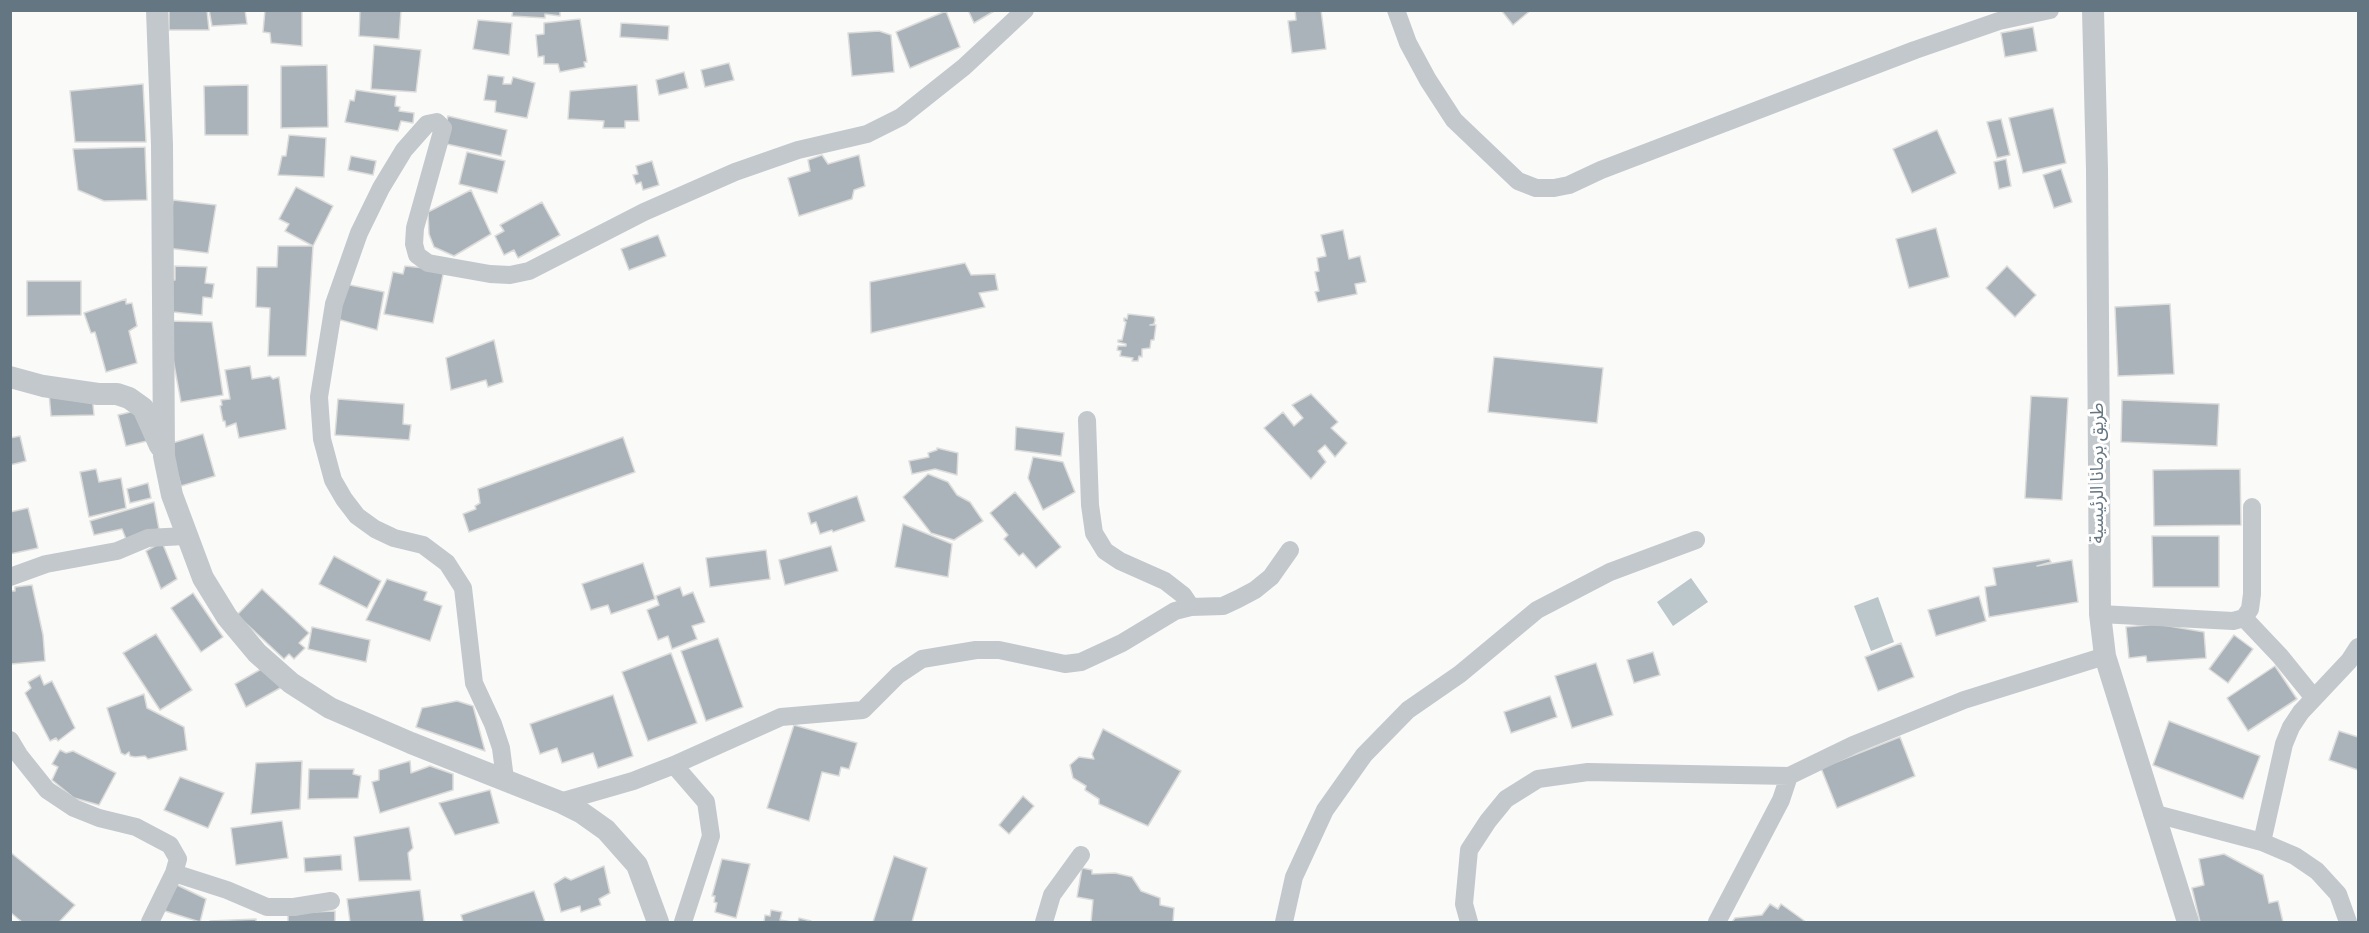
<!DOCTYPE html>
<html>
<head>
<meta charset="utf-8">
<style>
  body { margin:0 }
  #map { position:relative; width:2369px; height:933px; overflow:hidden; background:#fafaf8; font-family:Overpass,sans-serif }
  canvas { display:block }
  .frame { position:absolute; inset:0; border:12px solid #657683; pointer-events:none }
</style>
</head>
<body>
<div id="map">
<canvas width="2369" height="933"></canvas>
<div class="frame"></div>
</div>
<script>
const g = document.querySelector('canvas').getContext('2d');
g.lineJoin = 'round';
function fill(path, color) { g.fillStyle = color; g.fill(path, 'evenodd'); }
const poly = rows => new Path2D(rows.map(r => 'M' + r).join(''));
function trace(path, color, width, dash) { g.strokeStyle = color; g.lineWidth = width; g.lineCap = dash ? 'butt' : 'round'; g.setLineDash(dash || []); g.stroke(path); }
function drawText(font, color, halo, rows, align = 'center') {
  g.font = font + ' Overpass,"Noto Sans Arabic",sans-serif'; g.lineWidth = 6; g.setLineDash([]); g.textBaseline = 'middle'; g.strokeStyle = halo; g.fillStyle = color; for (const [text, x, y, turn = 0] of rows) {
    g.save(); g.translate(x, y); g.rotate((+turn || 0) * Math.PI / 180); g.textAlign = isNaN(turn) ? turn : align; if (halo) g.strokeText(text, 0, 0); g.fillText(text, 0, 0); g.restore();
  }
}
fill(poly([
  [1691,578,1708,602,1673,626,1657,602],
  [1878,597,1894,642,1871,651,1854,606]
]), '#bbc7cb');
const building = poly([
  [169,10,207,10,209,30,169,30,169,10],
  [209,10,245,10,247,24,212,26,209,10],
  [265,10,302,10,302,46,271,43,270,33,263,32,265,10],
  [360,10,401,10,399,39,359,36,360,10],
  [513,10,560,10,560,16,545,14,545,18,512,16,513,10],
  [968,10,996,10,974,23,968,10],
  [1295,10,1321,10,1326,49,1292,53,1288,21,1296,20,1295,10],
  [1501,10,1531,10,1513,25,1501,10],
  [946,11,960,47,910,68,896,32,946,11],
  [580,19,587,62,584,62,585,67,560,72,558,64,544,64,544,56,538,57,536,35,544,34,544,23,580,19],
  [478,20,512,23,509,55,473,49,478,20],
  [621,23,669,26,668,40,620,37,621,23],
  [2033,27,2037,51,2005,57,2001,33,2033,27],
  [879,31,891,35,894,72,852,76,848,33,879,31],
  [374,45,421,50,416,92,371,89,374,45],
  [729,63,734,80,705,87,701,70,729,63],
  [327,65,328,127,281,128,281,66,327,65],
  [684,72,688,88,659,95,656,80,684,72],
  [488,75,504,77,503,84,511,84,513,77,535,83,527,118,495,112,496,101,484,100,488,75],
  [143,84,146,142,75,142,70,91,143,84],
  [248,85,248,135,205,135,204,86,248,85],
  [637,85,639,121,625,121,625,128,603,128,604,121,568,119,570,91,637,85],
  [356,90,396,96,395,106,400,107,399,111,414,113,413,123,401,121,398,131,345,122,350,100,354,101,356,90],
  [2053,108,2066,163,2023,173,2009,118,2053,108],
  [448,116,507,130,501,156,442,143,448,116],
  [2001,119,2010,155,1997,158,1987,122,2001,119],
  [1937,130,1956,173,1912,193,1893,149,1937,130],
  [289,135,326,138,324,177,278,175,282,156,286,156,289,135],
  [145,147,147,200,104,201,78,190,73,149,145,147],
  [467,152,505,161,497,193,459,184,467,152],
  [822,155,828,164,859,155,865,186,854,190,852,199,799,216,788,178,810,171,808,160,822,155],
  [351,156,376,161,373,175,348,170,351,156],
  [2006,159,2011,186,1999,189,1994,162,2006,159],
  [652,161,659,185,643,190,641,182,636,184,633,175,638,174,636,166,652,161],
  [2061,169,2072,202,2054,208,2043,175,2061,169],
  [296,187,333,206,313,246,285,231,289,224,279,219,296,187],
  [471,190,491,234,454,256,434,247,429,234,428,212,471,190],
  [173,200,216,205,208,253,167,248,173,200],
  [542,202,560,235,518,258,514,250,504,255,495,236,504,231,500,225,542,202],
  [1936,228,1949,277,1909,288,1896,239,1936,228],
  [1343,230,1349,259,1360,256,1366,282,1355,284,1357,294,1318,302,1315,292,1319,291,1315,272,1319,271,1317,258,1326,256,1321,235,1343,230],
  [658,235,666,256,629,270,621,249,658,235],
  [278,246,313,246,306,356,268,356,270,308,256,307,257,267,277,267,278,246],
  [965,263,971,275,995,274,998,290,979,293,985,307,871,333,870,282,965,263],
  [175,266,207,267,205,283,214,284,212,298,203,297,202,315,173,312,171,280,175,280,175,266],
  [405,266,444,270,433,323,384,314,393,272,403,274,405,266],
  [2007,266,2036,295,2015,317,1986,288,2007,266],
  [27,281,81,281,81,315,27,316,27,281],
  [345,284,384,292,377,330,337,319,345,284],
  [126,299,126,304,132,303,137,326,129,331,137,363,106,372,95,332,91,333,84,313,126,299],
  [2170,304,2174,374,2118,376,2115,307,2170,304],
  [1128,314,1154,317,1155,320,1154,324,1150,325,1156,325,1154,340,1151,340,1150,348,1142,349,1142,357,1139,356,1138,361,1132,361,1133,358,1120,356,1121,351,1117,350,1118,346,1126,346,1126,344,1118,342,1118,340,1122,340,1126,322,1124,321,1124,318,1127,319,1128,314],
  [166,321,212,322,223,395,181,402,166,321],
  [494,340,503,382,488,387,486,380,451,390,446,358,494,340],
  [1494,357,1603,368,1597,423,1488,412,1494,357],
  [250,366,252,379,270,376,273,379,279,377,286,429,239,438,236,423,226,427,225,421,223,421,220,406,222,405,221,400,230,399,225,370,250,366],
  [49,394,92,394,94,415,51,416,49,394],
  [1311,394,1338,422,1331,428,1347,443,1335,457,1325,445,1318,451,1326,462,1311,479,1264,428,1283,412,1294,426,1303,418,1292,405,1311,394],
  [2031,396,2068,398,2062,500,2025,498,2031,396],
  [338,399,404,404,403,424,411,425,409,440,335,435,338,399],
  [2122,400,2219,404,2217,446,2121,442,2122,400],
  [139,410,147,441,126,446,118,415,139,410],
  [1016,427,1064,433,1061,456,1015,450,1016,427],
  [203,434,215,476,181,486,169,444,203,434],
  [20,436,26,461,10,465,10,438,20,436],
  [623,437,635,472,469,532,463,514,476,509,475,506,480,503,478,489,623,437],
  [937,448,958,453,957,475,935,469,912,474,909,461,929,457,928,453,937,450,937,448],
  [1033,457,1063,462,1075,492,1043,510,1028,478,1033,457],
  [96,469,99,482,121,478,126,508,89,517,80,472,96,469],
  [2240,469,2241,525,2154,526,2153,470,2240,469],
  [928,474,948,482,957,495,970,502,983,521,954,540,931,533,903,497,928,474],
  [148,483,151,498,130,503,127,489,148,483],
  [1015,492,1061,547,1036,568,1023,553,1019,556,1004,539,1008,535,990,513,1015,492],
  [857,496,865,521,833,532,832,530,820,534,816,522,811,524,808,513,857,496],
  [154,502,159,529,126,539,122,529,94,535,90,521,154,502],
  [28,508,38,548,10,554,10,512,28,508],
  [903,524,952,544,948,577,895,567,903,524],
  [2152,536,2219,536,2219,587,2153,587,2152,536],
  [162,542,177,579,161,589,146,551,162,542],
  [831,546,838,571,785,585,779,560,831,546],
  [766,550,770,579,710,587,706,558,766,550],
  [334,556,381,581,367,608,319,584,334,556],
  [2049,559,2051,562,2037,566,2072,560,2078,602,1989,617,1985,587,1996,585,1993,568,2049,559],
  [643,563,655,599,611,614,608,605,591,610,582,584,643,563],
  [387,579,427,592,424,600,442,606,430,641,366,620,387,579],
  [32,585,43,635,45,661,11,664,10,591,15,591,15,587,32,585],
  [680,587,683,596,693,592,705,622,692,626,697,639,672,649,668,636,658,640,647,610,659,605,656,596,680,587],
  [262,589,309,633,299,643,305,648,294,659,289,654,284,659,237,615,262,589],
  [193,593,223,637,201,652,171,608,193,593],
  [1979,596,1986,621,1936,636,1928,610,1979,596],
  [2157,624,2204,632,2206,658,2147,662,2146,656,2129,658,2126,627,2157,624],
  [312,627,370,640,366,662,308,649,312,627],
  [156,634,192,690,160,710,123,653,156,634],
  [2234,635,2253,649,2228,683,2209,669,2234,635],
  [718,638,743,707,706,721,681,651,718,638],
  [1901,643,1914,677,1878,691,1865,657,1901,643],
  [1653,652,1660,675,1634,683,1627,660,1653,652],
  [671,653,697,723,648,741,622,672,671,653],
  [1596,663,1613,715,1572,728,1555,676,1596,663],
  [2275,666,2297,699,2248,731,2227,698,2275,666],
  [263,668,282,687,246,707,235,684,263,668],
  [40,675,44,685,52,681,75,728,58,741,56,738,50,741,25,693,31,688,28,682,40,675],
  [144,694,147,708,184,727,187,750,148,759,145,756,135,757,130,756,129,752,125,755,121,753,107,708,144,694],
  [613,695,633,756,598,768,593,753,562,763,557,748,540,754,530,724,613,695],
  [1550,696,1557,717,1511,733,1504,712,1550,696],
  [457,701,473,706,485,751,416,727,422,708,457,701],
  [2169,721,2260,756,2243,799,2153,765,2169,721],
  [794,725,857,743,849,769,841,767,839,776,822,772,809,821,767,808,794,725],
  [1103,729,1181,771,1148,826,1099,804,1099,799,1085,790,1086,786,1073,778,1070,765,1079,757,1094,759,1092,754,1103,729],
  [2339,731,2358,737,2358,770,2329,760,2339,731],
  [1900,737,1915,776,1837,808,1821,768,1900,737],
  [60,750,66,753,73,751,116,773,99,805,74,798,52,780,58,767,52,764,60,750],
  [302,761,300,809,251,814,256,763,302,761],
  [410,761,411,773,430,766,453,774,453,790,380,813,372,782,379,780,379,770,410,761],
  [309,769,354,769,353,774,361,776,358,798,308,799,309,769],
  [180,777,224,793,208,828,164,810,180,777],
  [490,790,499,823,455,835,439,803,490,790],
  [1023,796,1034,806,1009,834,999,825,1023,796],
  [282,821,288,858,236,865,231,828,282,821],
  [409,827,413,848,408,853,411,880,359,881,354,837,409,827],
  [10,852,75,905,59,922,22,922,10,912,10,852],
  [2224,854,2263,875,2269,903,2278,901,2283,922,2200,922,2192,888,2204,885,2199,859,2224,854],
  [341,855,342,870,305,872,304,858,341,855],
  [894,856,927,868,912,922,873,922,894,856],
  [722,859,750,864,736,918,715,912,717,903,714,902,715,896,712,896,722,859],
  [604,866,610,893,599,899,601,905,581,912,580,906,561,912,554,884,565,877,571,880,604,866],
  [1082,868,1092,870,1092,874,1115,873,1132,877,1141,891,1160,898,1160,905,1174,908,1173,922,1091,922,1093,900,1077,897,1082,868],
  [175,884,206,899,200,922,162,910,175,884],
  [420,890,424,922,350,922,347,899,420,890],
  [534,891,545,922,463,922,461,915,534,891],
  [1770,904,1778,909,1781,904,1806,922,1732,922,1735,918,1762,915,1770,904],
  [771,910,782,912,780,920,792,922,764,922,765,915,770,916,771,910],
  [335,911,335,922,288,922,288,913,335,911],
  [799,918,811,921,811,922,798,922,799,918],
  [256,919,256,922,210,922,210,921,256,919]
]);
fill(building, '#aab3b9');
trace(building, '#dcdcda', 1.5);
trace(poly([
  [1396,10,1408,43,1428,80,1454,120,1518,181,1536,188,1554,188,1569,185,1601,170,1915,50,1999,21,2050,10],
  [1087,420,1090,505,1094,533,1105,551,1120,561,1165,581,1183,595,1191,607],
  [10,577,46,564,117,551,148,538,185,536],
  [2100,614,2233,621,2244,618,2250,609,2252,594,2252,507],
  [2244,618,2280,656,2314,698],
  [10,740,19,755,47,790,74,808,99,818,136,827,170,845,178,859,174,873,150,922],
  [674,765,781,717,863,710,898,675,922,659,976,650,999,650,1065,664,1081,662,1122,643,1175,611,1191,607,1223,606,1238,599,1255,590,1271,577,1290,550],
  [505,779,501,748,493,724,474,683,463,588,447,563,423,545,394,538,375,529,357,516,344,499,333,480,322,439,319,397,334,304,359,233,381,188,404,150,427,124,437,122,443,128,415,228,414,244,417,255,428,263,490,274,510,275,529,271,644,212,735,172,798,150,867,134,901,117,964,67,1025,10],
  [560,802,633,781,674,765,706,802,711,836,683,922],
  [2152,813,2262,842,2295,856,2317,871,2338,894,2348,922],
  [2262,842,2284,744,2291,727,2301,712,2349,661,2358,647],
  [174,873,227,890,267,907,294,907,331,901],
  [1044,922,1052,895,1081,855],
  [1284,922,1294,877,1325,810,1364,755,1408,710,1460,674,1537,610,1610,572,1696,540],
  [1469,922,1464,904,1469,850,1488,821,1506,799,1538,779,1588,772,1789,776,1853,745,1964,700,2105,656],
  [1717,922,1781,800,1789,776]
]), '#c3c8cc', 18);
trace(poly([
  [157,10,162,145,164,456,172,495,203,578,227,617,257,653,291,683,330,708,411,743,560,802,582,813,606,830,637,865,658,922],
  [2093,10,2097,170,2100,614,2105,656,2188,922],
  [10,377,43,386,98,394,117,394,129,398,143,408,160,446]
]), '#c3c8cc', 22);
drawText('18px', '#657683', '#fff', [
  ["طريق برمانا الرئيسية",2099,473,-90]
]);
</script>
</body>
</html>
